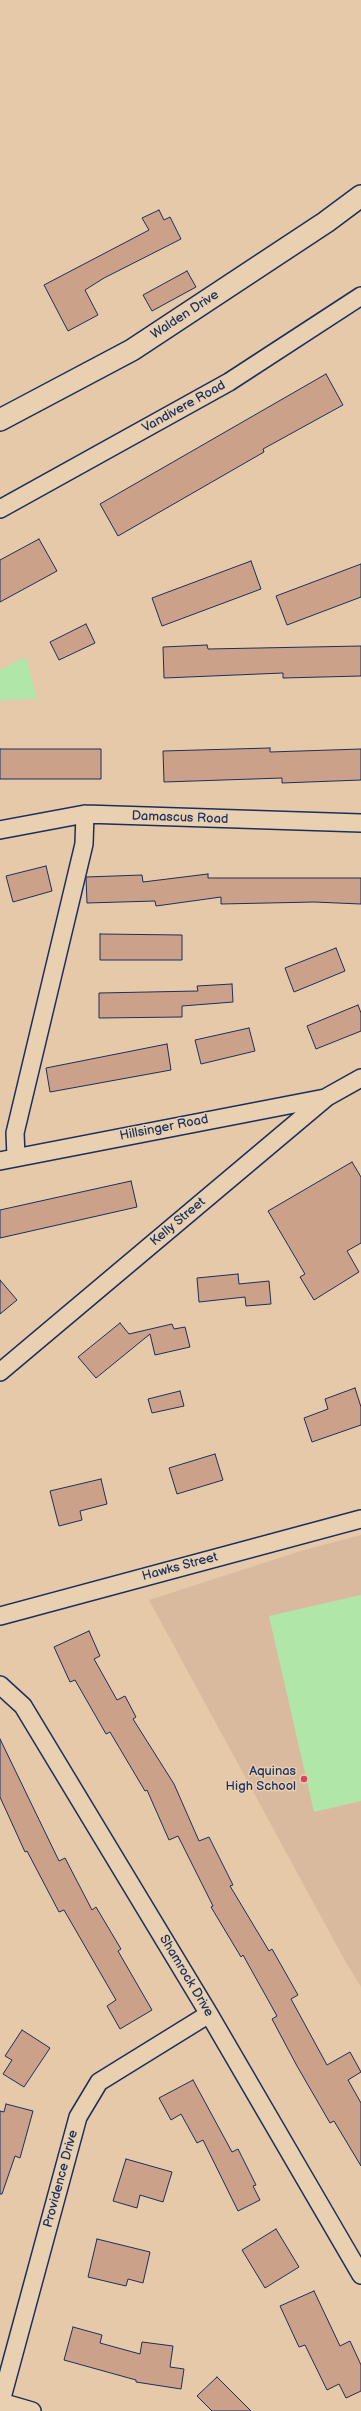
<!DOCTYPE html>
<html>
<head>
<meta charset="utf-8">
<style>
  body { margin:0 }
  canvas { display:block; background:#e5c9a9 }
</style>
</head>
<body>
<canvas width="361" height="2411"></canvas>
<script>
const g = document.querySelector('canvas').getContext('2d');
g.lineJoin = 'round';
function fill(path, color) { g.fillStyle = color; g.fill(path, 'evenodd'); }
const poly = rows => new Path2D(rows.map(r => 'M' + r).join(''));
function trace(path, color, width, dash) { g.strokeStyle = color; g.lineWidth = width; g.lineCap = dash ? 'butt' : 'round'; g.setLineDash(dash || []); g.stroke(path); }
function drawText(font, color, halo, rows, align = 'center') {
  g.font = font + ' "Balsamiq Sans",sans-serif'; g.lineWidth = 3; g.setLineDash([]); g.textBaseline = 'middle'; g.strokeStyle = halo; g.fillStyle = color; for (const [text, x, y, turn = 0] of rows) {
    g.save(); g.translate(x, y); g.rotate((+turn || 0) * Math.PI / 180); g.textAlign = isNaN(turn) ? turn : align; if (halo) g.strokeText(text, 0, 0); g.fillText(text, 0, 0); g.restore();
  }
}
fill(poly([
  [361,1535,361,1987,344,1959,149,1600,304,1550]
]), '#daba9e');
fill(poly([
  [26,657,37,699,0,700,0,670],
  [361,1595,361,1801,314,1812,269,1616]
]), '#b1e6a9');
const building = poly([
  [159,210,164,220,170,217,181,239,104,278,85,290,98,315,68,331,44,285,149,230,142,218,159,210],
  [187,271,196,287,152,311,143,295,187,271],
  [326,374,343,405,263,449,264,452,118,536,100,504,326,374],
  [39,539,57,571,0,602,0,560,39,539],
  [251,561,261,589,162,626,152,598,251,561],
  [361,564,361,597,287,625,276,596,361,564],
  [86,624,95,643,59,660,50,642,86,624],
  [207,645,208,649,361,646,361,676,283,678,283,673,164,678,163,647,207,645],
  [270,748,270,752,361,749,361,780,282,783,282,778,164,782,163,751,270,748],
  [0,749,101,749,101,779,0,779,0,749],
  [46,866,52,891,13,902,6,876,46,866],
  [208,874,208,878,361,878,361,904,314,902,221,904,221,897,156,906,155,901,87,903,86,877,142,875,143,882,208,874],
  [100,934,182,935,182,960,100,960,100,934],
  [336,948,345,971,294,992,285,968,336,948],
  [232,984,233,1002,182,1006,182,1017,99,1018,99,993,198,991,197,986,232,984],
  [358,1005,361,1013,361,1031,316,1049,307,1026,358,1005],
  [249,1028,255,1051,201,1064,195,1040,249,1028],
  [167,1044,171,1070,50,1092,46,1068,167,1044],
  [352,1162,361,1177,361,1243,347,1251,359,1272,314,1300,300,1277,305,1274,268,1211,352,1162],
  [131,1181,137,1207,0,1238,0,1210,131,1181],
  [238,1274,239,1284,269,1281,271,1304,246,1306,245,1297,199,1302,197,1278,238,1274],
  [0,1280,17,1300,0,1314,0,1280],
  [120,1323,129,1334,172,1324,174,1329,185,1327,190,1347,155,1355,150,1334,96,1378,78,1357,120,1323],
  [355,1388,361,1407,361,1425,312,1442,304,1418,328,1409,325,1399,355,1388],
  [180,1391,184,1406,152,1413,148,1399,180,1391],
  [215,1454,223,1480,177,1494,169,1468,215,1454],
  [101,1479,107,1504,80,1511,82,1520,59,1526,50,1491,101,1479],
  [89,1631,100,1656,94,1659,117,1700,125,1696,136,1717,133,1719,174,1784,199,1841,209,1837,233,1885,230,1886,269,1951,272,1949,298,1995,291,1999,327,2065,350,2052,361,2072,348,2080,361,2103,361,2166,334,2121,330,2123,297,2066,272,2019,277,2016,243,1955,241,1957,211,1907,213,1906,178,1836,169,1840,147,1790,145,1791,110,1732,106,1734,75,1680,70,1682,54,1647,89,1631],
  [0,1739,59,1861,65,1858,92,1910,96,1907,121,1949,118,1951,152,2010,120,2029,107,2006,116,2000,64,1910,59,1912,27,1851,25,1852,0,1797,0,1739],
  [22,2030,50,2048,24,2087,3,2074,12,2060,5,2056,22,2030],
  [193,2080,232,2152,238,2149,256,2185,253,2186,260,2200,238,2211,203,2140,197,2143,181,2114,171,2120,159,2098,193,2080],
  [6,2104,33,2111,20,2158,15,2156,2,2194,0,2194,0,2111,4,2112,6,2104],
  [126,2159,172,2172,163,2202,140,2195,137,2208,113,2201,126,2159],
  [276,2229,299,2267,265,2288,242,2250,276,2229],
  [97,2239,150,2252,143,2283,128,2279,126,2286,88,2277,97,2239],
  [314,2291,340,2346,350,2341,361,2365,361,2391,346,2398,339,2384,327,2390,305,2345,299,2347,280,2306,314,2291],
  [73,2327,102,2335,100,2343,140,2354,142,2342,173,2346,170,2367,184,2369,181,2389,136,2382,136,2380,64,2360,73,2327],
  [217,2377,251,2411,212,2411,197,2396,217,2377]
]);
fill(building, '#cca189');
trace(building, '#1b2f5e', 1);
const minor = poly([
  [0,509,229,382,361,296],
  [0,830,85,814,361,823],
  [16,1156,15,1133,84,844,85,814],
  [0,1161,325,1098],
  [0,1372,327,1097,361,1078],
  [0,1616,361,1519],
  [0,1685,23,1706,209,2014,361,2275],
  [1,2402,32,2411],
  [0,2405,78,2117,99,2082,209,2014]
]);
const tertiary = poly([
  [0,420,132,350,326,222,361,196]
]);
trace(minor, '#1b2f5e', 20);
trace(tertiary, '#1b2f5e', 24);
trace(minor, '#e8d0b0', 17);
trace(tertiary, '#e8d0b0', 21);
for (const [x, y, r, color] of [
  [304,1779,4,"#d1495b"]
]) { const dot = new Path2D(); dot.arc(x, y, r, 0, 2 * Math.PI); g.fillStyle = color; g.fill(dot); trace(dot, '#e8d0b0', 1.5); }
drawText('13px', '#1b2f5e', '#e8d0b0', [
  ["Walden Drive",185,315,-33],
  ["Vandivere Road",184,407,-29],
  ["Damascus Road",180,818,2],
  ["Hillsinger Road",164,1128,-11],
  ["Kelly Street",178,1222,-40],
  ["Hawks Street",180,1567,-15],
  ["Shamrock Drive",186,1976,59],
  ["Providence Drive",61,2179,-75]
]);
drawText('13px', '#1b2f5e', '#e8d0b0', [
  ["Aquinas",296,1772],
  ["High School",296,1787]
], 'right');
</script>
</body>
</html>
